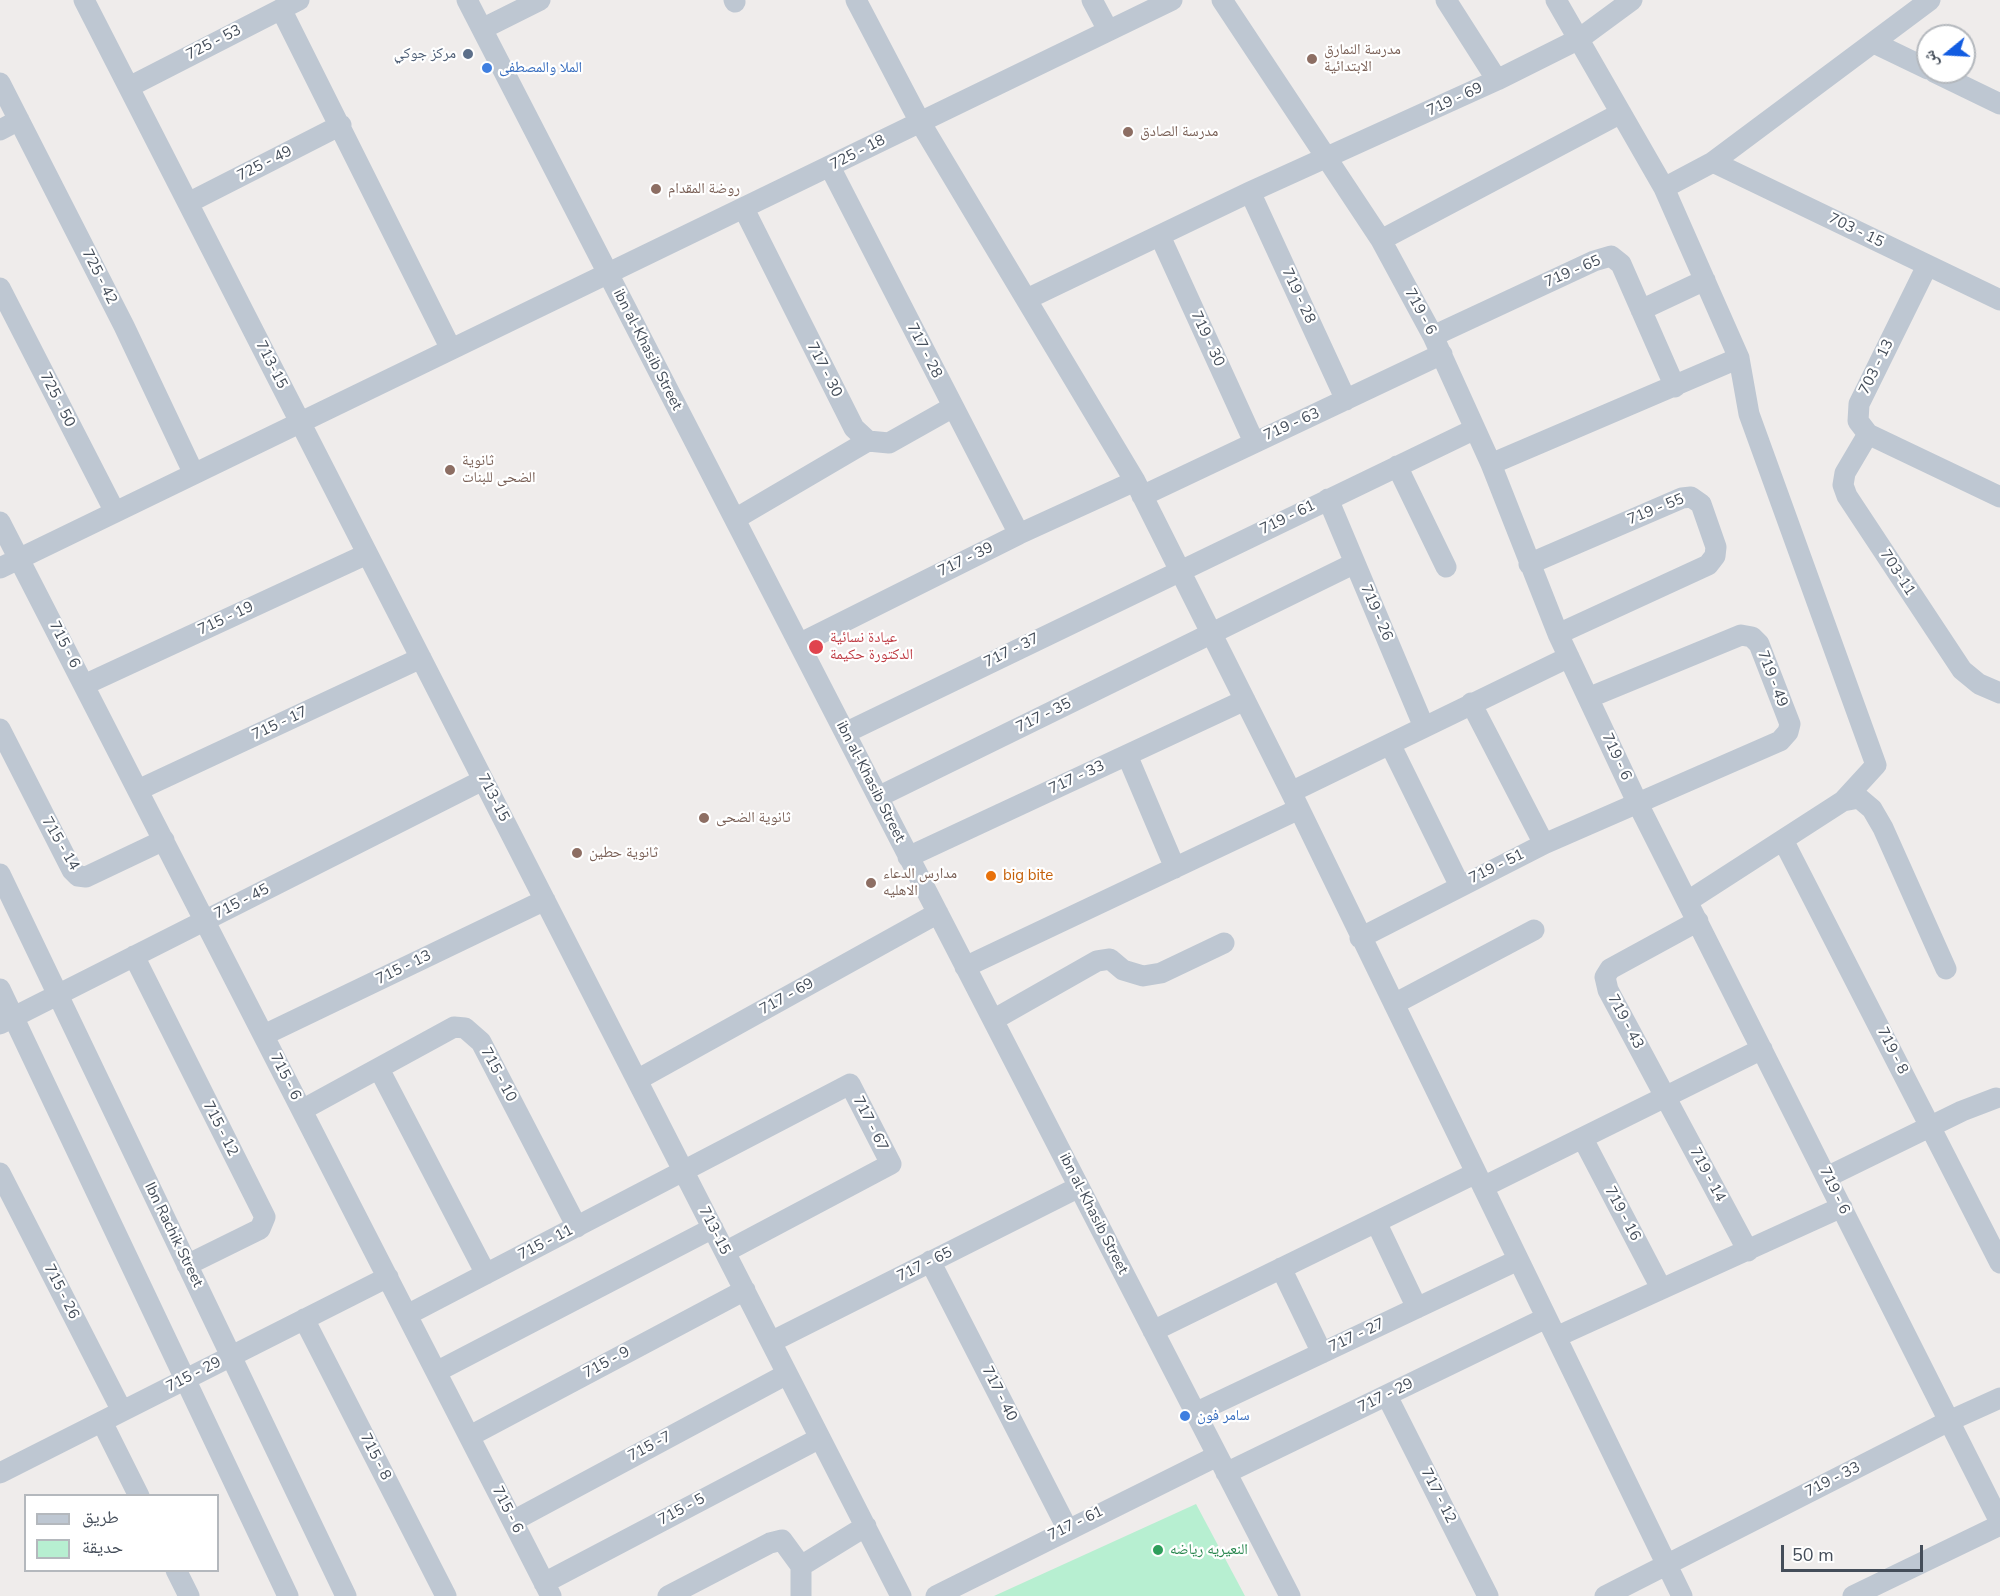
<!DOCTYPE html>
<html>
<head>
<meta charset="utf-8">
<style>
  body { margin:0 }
  #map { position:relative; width:2000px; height:1596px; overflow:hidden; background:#efeceb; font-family:"Nunito Sans","Noto Naskh Arabic",sans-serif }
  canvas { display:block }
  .legend { position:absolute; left:24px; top:1494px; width:195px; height:78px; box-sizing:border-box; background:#fff; border:2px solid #b4b8bd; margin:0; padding:8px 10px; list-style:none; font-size:18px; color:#444d59 }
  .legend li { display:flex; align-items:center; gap:12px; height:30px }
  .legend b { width:30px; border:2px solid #b4b8bd }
  .north { position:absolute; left:1916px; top:24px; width:60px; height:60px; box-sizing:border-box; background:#fff; border:2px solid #b4b8bd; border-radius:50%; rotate:252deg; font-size:16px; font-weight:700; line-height:24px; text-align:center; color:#444d59 }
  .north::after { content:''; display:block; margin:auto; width:21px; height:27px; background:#125ce1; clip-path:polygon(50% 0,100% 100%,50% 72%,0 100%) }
  .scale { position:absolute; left:1781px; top:1545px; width:142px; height:27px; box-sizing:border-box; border:3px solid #444d59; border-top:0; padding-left:8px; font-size:18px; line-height:21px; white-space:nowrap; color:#444d59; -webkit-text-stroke:4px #fff; paint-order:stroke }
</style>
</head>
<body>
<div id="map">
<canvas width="2000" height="1596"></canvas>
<ul class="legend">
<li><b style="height:8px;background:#bec7d2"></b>طريق</li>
<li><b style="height:16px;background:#b7efd1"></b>حديقة</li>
</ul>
<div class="north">ش</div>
<div class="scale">50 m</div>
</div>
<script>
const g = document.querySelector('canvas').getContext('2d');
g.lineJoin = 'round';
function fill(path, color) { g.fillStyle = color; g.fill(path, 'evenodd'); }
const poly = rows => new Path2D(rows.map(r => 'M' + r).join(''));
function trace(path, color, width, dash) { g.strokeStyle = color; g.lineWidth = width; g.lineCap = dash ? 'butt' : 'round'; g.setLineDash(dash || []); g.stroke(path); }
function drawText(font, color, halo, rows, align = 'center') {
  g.font = font + ' "Nunito Sans","Noto Naskh Arabic",sans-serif'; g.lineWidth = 4.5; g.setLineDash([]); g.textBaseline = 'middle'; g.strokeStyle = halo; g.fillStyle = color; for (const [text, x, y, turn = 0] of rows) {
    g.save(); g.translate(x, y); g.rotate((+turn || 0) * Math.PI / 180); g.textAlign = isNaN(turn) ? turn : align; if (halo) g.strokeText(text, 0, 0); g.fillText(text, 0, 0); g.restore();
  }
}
fill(poly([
  [1196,1504,1245,1596,994,1596]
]), '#b7efd1');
trace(poly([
  [84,0,901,1596],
  [467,0,1290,1596],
  [734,0,735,2],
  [856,0,920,122,1135,481,1291,792,1682,1596],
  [1092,0,1108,30],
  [1222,0,1381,240,1433,336,1491,464,1558,634,1637,802,2000,1522],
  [1446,0,1497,80],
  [1556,0,1664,188,1739,358,1749,414,1876,765,1843,801],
  [281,9,451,349],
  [482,29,540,0],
  [1874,43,1928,69],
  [1934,72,2000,104],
  [0,83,124,326,194,474],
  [129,87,299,0],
  [0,130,19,120],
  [1713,162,2000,300],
  [830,167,1019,534],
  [1664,188,1713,162,1930,0],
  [1250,192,1346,400],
  [188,203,341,125],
  [744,209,854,428,868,441,889,443,953,407],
  [1160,236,1254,442],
  [1381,240,1621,113],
  [1927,266,1859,404,1858,421,1868,434,2000,497],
  [0,288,115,512],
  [1027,299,1250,192,1497,80,1579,39,1632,0],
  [1641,310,1705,280],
  [1433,336,1594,261,1611,256,1621,264,1675,387],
  [1868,434,1845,473,1843,485,1847,496,1962,670,1979,684,2000,693],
  [1491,464,1739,358],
  [1397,466,1446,567],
  [1142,496,1442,354],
  [1328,499,1424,727],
  [735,519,868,441],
  [0,522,551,1596],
  [1529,564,1682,498,1691,497,1701,504,1716,547,1715,556,1708,565,1558,634],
  [0,568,1172,0],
  [799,644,1019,534,1135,481],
  [84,685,367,554],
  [1471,703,1544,844],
  [0,729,72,870,78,876,86,877,164,840],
  [845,733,1475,429],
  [1390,744,1460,886],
  [1127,755,1175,868],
  [138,790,421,658],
  [1291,792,1569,657],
  [878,797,1355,563],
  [1783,840,2000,1263],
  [908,857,1245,700],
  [0,874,346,1596],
  [1688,901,1843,801,1859,798,1872,809,1883,828,1946,969],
  [1698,921,1610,969,1605,977,1608,990,1748,1251],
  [1360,938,1544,844,1780,741,1788,732,1790,724,1759,644,1752,637,1741,635,1588,698],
  [134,956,265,1217,260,1229,187,1265],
  [965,967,1299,809],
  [0,989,288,1596],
  [1394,1004,1534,930],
  [993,1020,1097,961,1110,959,1123,970,1143,976,1161,973,1224,943],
  [0,1024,483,780],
  [264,1035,545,900],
  [379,1069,486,1274],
  [637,1080,938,913],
  [302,1110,454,1027,465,1028,481,1042,577,1227],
  [1583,1139,1661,1288],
  [0,1173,122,1411],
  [1827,1177,1962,1111,1996,1098],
  [1483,1187,1762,1049],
  [1376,1222,1417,1308],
  [930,1261,1067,1528],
  [1281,1268,1322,1353],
  [407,1315,850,1084,891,1164,725,1252],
  [304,1319,446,1596],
  [1153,1331,1476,1173],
  [1556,1337,1842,1207],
  [771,1342,1079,1187],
  [436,1372,713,1228],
  [1387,1396,1488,1596],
  [1195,1413,1518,1260],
  [102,1422,139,1496],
  [470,1436,745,1290],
  [0,1473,388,1277],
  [1226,1473,1546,1318],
  [513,1521,787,1374],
  [801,1566,866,1526],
  [176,1570,189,1596],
  [544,1583,820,1438],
  [668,1596,770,1543,782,1540,801,1566,801,1596],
  [936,1596,1217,1456],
  [1605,1596,1949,1421,2000,1398],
  [1853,1596,2000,1525]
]), '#bec7d2', 21);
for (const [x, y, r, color] of [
  [468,54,6,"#5c6f8a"],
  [1312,59,6,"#8d6e63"],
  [487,68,6,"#3f7fe0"],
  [1128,132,6,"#8d6e63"],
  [656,189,6,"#8d6e63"],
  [450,470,6,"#8d6e63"],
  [816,647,8,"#e0444e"],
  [704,818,6,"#8d6e63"],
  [577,853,6,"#8d6e63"],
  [991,876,6,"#e8710a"],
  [871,883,6,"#8d6e63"],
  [1185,1416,6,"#3f7fe0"],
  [1158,1550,6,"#2e9e5b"]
]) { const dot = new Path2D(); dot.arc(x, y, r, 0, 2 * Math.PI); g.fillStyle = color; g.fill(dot); trace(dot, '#fff', 2); }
drawText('15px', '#444d59', '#fff', [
  ["725 - 53",214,43,-27],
  ["719 - 69",1455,100,-25],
  ["725 - 18",858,153,-27],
  ["725 - 49",265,164,-27],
  ["703 - 15",1856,231,26],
  ["719 - 65",1573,272,-23],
  ["725 - 42",99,277,63],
  ["719 - 28",1298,296,65],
  ["719 - 6",1420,312,62],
  ["719 - 30",1207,339,65],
  ["ibn al-Khasib Street",647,350,63],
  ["717 - 28",924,351,63],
  ["713-15",271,365,63],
  ["703 - 13",1877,367,-64],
  ["717 - 30",824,370,63],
  ["725 - 50",57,400,63],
  ["719 - 63",1292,425,-24],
  ["719 - 55",1656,510,-22],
  ["719 - 61",1288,518,-26],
  ["717 - 39",966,560,-26],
  ["703-11",1897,573,57],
  ["719 - 26",1376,613,67],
  ["715 - 19",226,619,-25],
  ["715 - 6",64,645,63],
  ["717 - 37",1012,651,-26],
  ["719 - 49",1772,679,69],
  ["717 - 35",1044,716,-26],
  ["715 - 17",280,724,-25],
  ["719 - 6",1616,757,65],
  ["717 - 33",1077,778,-25],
  ["ibn al-Khasib Street",870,782,63],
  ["713-15",493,798,63],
  ["715 - 14",60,844,60],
  ["719 - 51",1497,867,-26],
  ["715 - 45",242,902,-27],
  ["715 - 13",404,968,-26],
  ["717 - 69",787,997,-29],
  ["719 - 43",1625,1022,62],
  ["719 - 8",1892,1051,63],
  ["715 - 10",498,1075,62],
  ["715 - 6",285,1077,63],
  ["717 - 67",870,1124,63],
  ["715 - 12",220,1129,63],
  ["719 - 14",1707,1175,62],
  ["719 - 6",1834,1191,64],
  ["ibn al-Khasib Street",1093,1214,63],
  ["719 - 16",1622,1214,62],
  ["713-15",714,1231,63],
  ["Ibn Rachik Street",173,1235,64],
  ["715 - 11",546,1243,-27],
  ["717 - 65",925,1265,-26],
  ["715 - 26",61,1292,63],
  ["717 - 27",1357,1336,-25],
  ["715 - 9",607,1363,-28],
  ["715 - 29",194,1375,-27],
  ["717 - 40",999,1394,63],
  ["717 - 29",1386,1396,-26],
  ["715 -7",650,1447,-28],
  ["715 - 8",375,1457,63],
  ["719 - 33",1833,1480,-27],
  ["717 - 12",1438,1496,63],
  ["715 - 6",507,1510,63],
  ["715 - 5",682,1510,-28],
  ["717 - 61",1076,1524,-26]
]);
drawText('15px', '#785e54', '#fff', [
  ["مدرسة النمارق",1324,50],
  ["الابتدائية",1324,67],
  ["مدرسة الصادق",1140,132],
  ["روضة المقدام",668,189],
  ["ثانوية",462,461],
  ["الضحى للبنات",462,478],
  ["ثانوية الضحى",716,818],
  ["ثانوية حطين",589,853],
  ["مدارس الدعاء",883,874],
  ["الاهليه",883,891]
], 'left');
drawText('15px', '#4e5e75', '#fff', [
  ["مركز جوكي",456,54]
], 'right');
drawText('15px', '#366cbe', '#fff', [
  ["الملا والمصطفى",499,68],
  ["سامر فون",1197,1416]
], 'left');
drawText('15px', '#be3a42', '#fff', [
  ["عيادة نسائية",830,638],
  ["الدكتورة حكيمة",830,655]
], 'left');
drawText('15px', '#c56008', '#fff', [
  ["big bite",1003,876]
], 'left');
drawText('15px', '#27864d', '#fff', [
  ["النعيريه رياضه",1170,1550]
], 'left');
</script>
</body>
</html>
